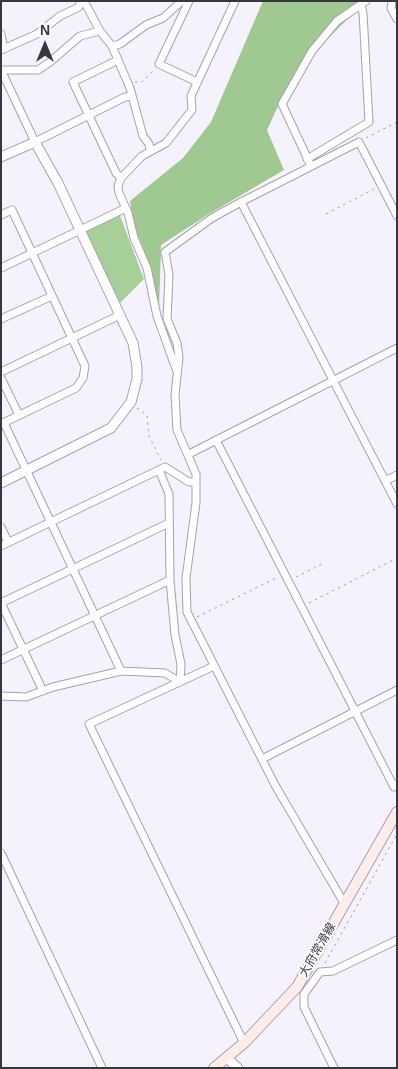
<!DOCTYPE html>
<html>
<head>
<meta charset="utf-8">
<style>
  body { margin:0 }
  #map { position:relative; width:398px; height:1069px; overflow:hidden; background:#f6f2fd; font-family:Arial,sans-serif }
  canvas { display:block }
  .frame { position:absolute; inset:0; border:2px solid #3a3640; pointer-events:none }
  .north { position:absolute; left:20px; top:20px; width:50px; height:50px; -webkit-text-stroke:4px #fff; paint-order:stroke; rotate:0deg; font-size:14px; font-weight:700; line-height:20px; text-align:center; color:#3a3640 }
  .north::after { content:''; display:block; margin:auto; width:18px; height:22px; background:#3a3640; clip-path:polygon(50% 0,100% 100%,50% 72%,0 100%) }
</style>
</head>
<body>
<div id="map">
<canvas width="398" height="1069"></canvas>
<div class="frame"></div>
<div class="north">N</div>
</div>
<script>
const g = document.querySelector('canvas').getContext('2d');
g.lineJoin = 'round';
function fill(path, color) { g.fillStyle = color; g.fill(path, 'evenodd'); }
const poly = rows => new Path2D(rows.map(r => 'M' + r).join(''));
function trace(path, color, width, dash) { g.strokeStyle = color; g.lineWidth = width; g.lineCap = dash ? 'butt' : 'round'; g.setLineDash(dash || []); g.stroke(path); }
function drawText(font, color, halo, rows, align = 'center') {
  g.font = font + ' Arial,"Noto Sans JP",sans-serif'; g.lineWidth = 4; g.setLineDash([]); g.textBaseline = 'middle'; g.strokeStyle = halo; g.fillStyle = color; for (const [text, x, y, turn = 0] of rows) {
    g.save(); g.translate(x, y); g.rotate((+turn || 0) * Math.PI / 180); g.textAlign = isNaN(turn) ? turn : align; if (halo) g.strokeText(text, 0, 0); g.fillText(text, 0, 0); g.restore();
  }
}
fill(poly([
  [119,213,144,279,118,305,84,231]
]), '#a7d098');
fill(poly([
  [263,1,366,1,313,53,280,102,267,130,284,170,209,214,161,245,159,310,152,273,133,222,130,201,183,158,211,122]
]), '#a0c891');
const minor = poly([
  [84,1,100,31,112,46,120,44,146,25,163,18,182,1],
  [189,1,159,64,197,82],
  [392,1,391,8,397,19],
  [1,34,4,49],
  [112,46,118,60],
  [1,50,37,34,60,16,79,7,80,1],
  [1,70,35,142,125,97,132,96],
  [1,70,38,70,50,62,80,36,100,31],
  [307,159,369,122,363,13,361,5],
  [311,166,282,104,312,51,337,21,366,1],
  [121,178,116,173,73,82,118,60,130,88,143,136,149,144,150,150],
  [241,202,397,504],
  [1,215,12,210,85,366,83,378,76,388,1,424],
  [1,268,126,208],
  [1,319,52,296],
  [176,369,157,316,147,268,134,238,128,213,119,193,118,186,121,178,142,156,166,143,188,115,192,110,191,96,235,1],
  [1,372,120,315],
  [1,378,19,415],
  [4,423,121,671],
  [216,440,394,787,397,784],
  [189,454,397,348],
  [385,481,397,475],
  [1,527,8,542],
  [1,546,165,467,189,482,196,482],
  [1,603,169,523],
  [1,603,43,691],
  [1,660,170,580],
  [214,666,89,724,244,1043],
  [1,696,26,697,53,687,121,671,165,673,180,682,181,664,175,635,170,580,169,494,159,470],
  [262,759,397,690],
  [1,853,102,1068],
  [344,903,275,785,187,612,186,578,196,503,196,474,177,430,175,395,179,357,177,343,167,319,169,275,165,252,212,218,241,202,359,142,397,216],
  [334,1068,304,1007,304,994,320,972,333,971,397,940]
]);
const tertiary = poly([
  [1,157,35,142,58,183,133,343,137,367,137,379,131,402,111,428,1,483],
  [228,1059,238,1068]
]);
const secondary = poly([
  [214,1068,244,1043,297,987,397,812]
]);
trace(minor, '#a89eb7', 9);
trace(tertiary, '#a89eb7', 11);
trace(secondary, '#a89eb7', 12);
trace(poly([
  [135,82,142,82,154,70],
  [366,138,397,122],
  [326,214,374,189],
  [137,408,147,415,149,436,161,460],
  [296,577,322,564],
  [309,603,397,558],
  [197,617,276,578],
  [325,963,397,834]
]), '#a39faa', 1, [2.5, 4]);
trace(minor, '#fff', 7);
trace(tertiary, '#fff', 9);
trace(secondary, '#feece8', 10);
drawText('12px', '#3a3640', '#fff', [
  ["大府常滑線",318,950,-60]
]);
</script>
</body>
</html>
